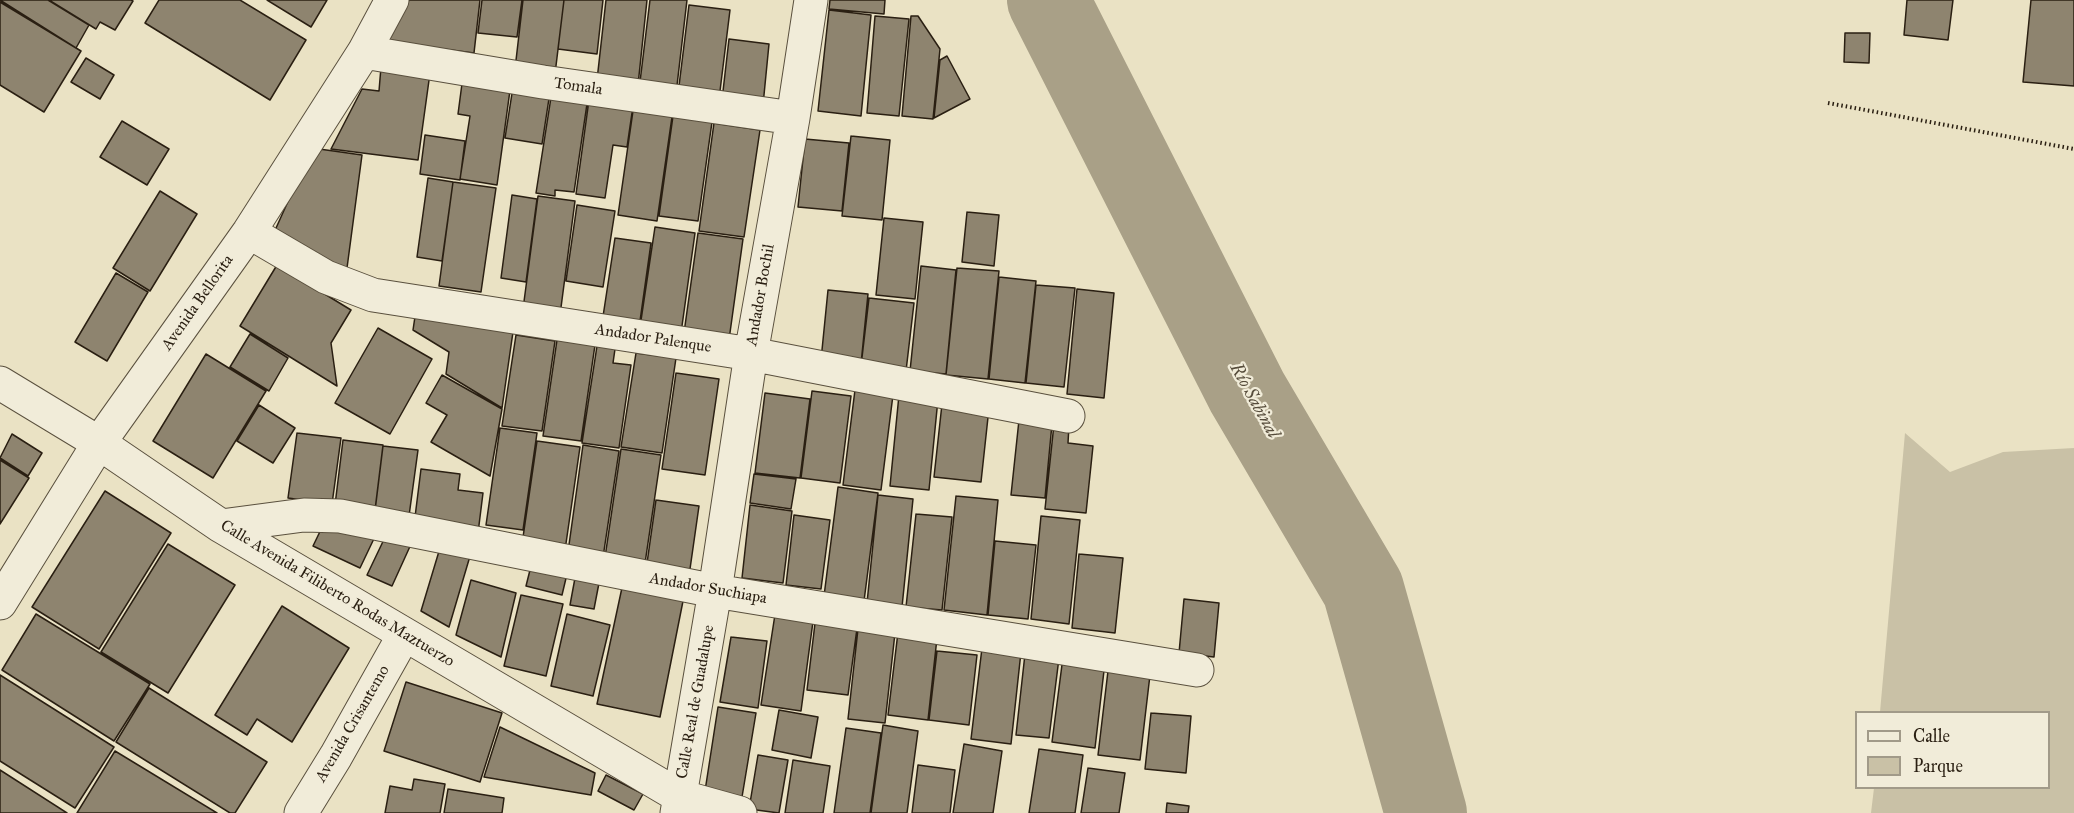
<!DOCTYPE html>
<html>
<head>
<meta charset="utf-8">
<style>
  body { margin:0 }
  #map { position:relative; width:2074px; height:813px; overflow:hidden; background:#eae2c4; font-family:"IM FELL Great Primer",serif }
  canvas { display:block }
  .legend { position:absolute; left:1855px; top:711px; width:195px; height:78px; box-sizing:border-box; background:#f1ecd9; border:2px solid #a19a89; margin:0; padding:8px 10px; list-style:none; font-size:18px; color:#2a1f12 }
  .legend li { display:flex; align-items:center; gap:12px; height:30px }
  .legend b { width:30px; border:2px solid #a19a89 }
</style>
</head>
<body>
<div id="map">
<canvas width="2074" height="813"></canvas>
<ul class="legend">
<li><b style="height:8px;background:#f1ecd9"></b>Calle</li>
<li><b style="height:16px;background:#c9c1a6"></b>Parque</li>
</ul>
</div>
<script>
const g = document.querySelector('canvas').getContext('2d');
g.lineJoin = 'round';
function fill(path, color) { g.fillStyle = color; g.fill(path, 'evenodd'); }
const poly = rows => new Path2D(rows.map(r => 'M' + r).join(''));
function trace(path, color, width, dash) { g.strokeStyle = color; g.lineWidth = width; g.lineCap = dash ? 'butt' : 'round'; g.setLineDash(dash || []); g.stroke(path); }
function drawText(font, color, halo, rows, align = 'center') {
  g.font = font + ' "IM FELL Great Primer",serif'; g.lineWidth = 4.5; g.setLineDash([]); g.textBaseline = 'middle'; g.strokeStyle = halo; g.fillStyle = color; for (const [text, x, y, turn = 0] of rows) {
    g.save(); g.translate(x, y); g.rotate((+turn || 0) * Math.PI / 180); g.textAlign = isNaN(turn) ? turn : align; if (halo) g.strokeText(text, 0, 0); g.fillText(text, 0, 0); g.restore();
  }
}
fill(poly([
  [1905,433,1950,472,2003,452,2074,448,2074,813,1871,813,1874,788,2048,788,2048,712,1880,712]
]), '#c9c1a6');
trace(poly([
  [1048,0,1247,392,1363,589,1426,813]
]), '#a9a087', 82);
const building = poly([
  [0,0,48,0,89,25,76,48,0,0],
  [49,0,131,0,133,1,115,30,100,22,96,29,49,0],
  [159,0,240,0,306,40,270,100,145,23,159,0],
  [267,0,327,0,311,27,267,0],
  [409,0,480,0,474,53,388,42,409,0],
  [482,0,522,0,517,37,478,33,482,0],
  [523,0,564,0,555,74,515,69,523,0],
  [564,0,603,0,597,54,558,49,564,0],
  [606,0,647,0,638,85,597,80,606,0],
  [650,0,687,0,676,94,639,90,650,0],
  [830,0,885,0,884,14,829,9,830,0],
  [1907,0,1953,0,1948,40,1904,35,1907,0],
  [2031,0,2074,0,2074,86,2023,82,2031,0],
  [0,2,81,51,44,112,0,85,0,2],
  [689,5,730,10,719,99,678,94,689,5],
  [829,10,871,15,861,116,818,111,829,10],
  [875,16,909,19,899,116,867,113,875,16],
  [911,16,918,16,940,49,933,119,902,116,911,16],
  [1845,33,1870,33,1869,63,1844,62,1845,33],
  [729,39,769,44,763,105,722,100,729,39],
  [947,56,970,99,934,118,940,60,947,56],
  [86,58,114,75,100,99,71,82,86,58],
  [381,67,430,73,418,160,331,149,362,89,379,91,381,67],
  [463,76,511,83,497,185,460,179,470,116,458,114,463,76],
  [513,87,550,92,542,144,505,138,513,87],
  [552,91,588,97,574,192,555,190,555,196,536,193,552,91],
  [589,100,633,106,627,147,613,145,605,198,576,194,589,100],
  [634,104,673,110,657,221,618,215,634,104],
  [674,109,713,115,698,221,659,216,674,109],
  [122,121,169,149,147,185,100,157,122,121],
  [714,123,760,130,744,237,699,231,714,123],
  [425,135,465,141,460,180,420,174,425,135],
  [851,136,890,140,882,220,842,216,851,136],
  [805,139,849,143,842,211,798,207,805,139],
  [312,148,362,155,347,268,312,263,272,237,312,148],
  [428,178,453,182,442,261,417,257,428,178],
  [453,182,496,188,481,292,439,286,453,182],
  [160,191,197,214,150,291,113,268,160,191],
  [512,195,537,199,526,282,501,278,512,195],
  [538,196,575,201,560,315,523,309,538,196],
  [577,205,615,211,603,287,566,281,577,205],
  [967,212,999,215,994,266,962,262,967,212],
  [884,218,923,222,915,299,876,295,884,218],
  [655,227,695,233,681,333,640,327,655,227],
  [698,233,743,239,728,347,683,340,698,233],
  [615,238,651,243,639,328,602,323,615,238],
  [277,265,351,310,331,343,337,386,240,326,277,265],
  [921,266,956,270,946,374,910,371,921,266],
  [957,268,999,271,988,379,946,375,957,268],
  [116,273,148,292,107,361,75,342,116,273],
  [999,277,1036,281,1025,383,989,379,999,277],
  [1036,285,1075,288,1064,387,1026,383,1036,285],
  [1077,289,1114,293,1104,398,1067,394,1077,289],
  [828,290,868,294,861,364,821,360,828,290],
  [869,298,914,303,906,371,861,366,869,298],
  [416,310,514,325,502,408,446,374,449,352,413,330,416,310],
  [378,328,432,359,390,434,335,403,378,328],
  [250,334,288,358,269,391,230,367,250,334],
  [516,335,555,341,542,431,502,426,516,335],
  [557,340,595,345,581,441,543,436,557,340],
  [597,346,615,349,613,363,631,365,619,448,582,443,597,346],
  [636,353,676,358,662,453,621,447,636,353],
  [206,354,266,391,213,478,153,441,206,354],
  [676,373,719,379,705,475,662,469,676,373],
  [442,375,502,409,490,476,431,442,447,415,426,403,442,375],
  [856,382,894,387,881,490,843,485,856,382],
  [812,391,851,396,840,483,801,478,812,391],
  [765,393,810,399,800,478,755,473,765,393],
  [899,395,938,399,929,490,890,486,899,395],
  [942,404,989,408,981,482,934,477,942,404],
  [259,405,295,428,273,463,237,441,259,405],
  [1019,420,1052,424,1045,498,1011,495,1019,420],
  [1054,424,1069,425,1068,443,1093,446,1086,513,1045,509,1054,424],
  [500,428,537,433,523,530,486,525,500,428],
  [297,433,341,438,332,504,288,498,297,433],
  [12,434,42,453,28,476,0,458,12,434],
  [343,440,383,445,375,510,335,505,343,440],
  [537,441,580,447,564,557,521,551,537,441],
  [583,445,619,451,602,564,567,559,583,445],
  [383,446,418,450,409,516,375,511,383,446],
  [621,449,661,455,644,570,604,564,621,449],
  [0,460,29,478,0,524,0,460],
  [421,469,460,474,458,490,483,493,478,533,414,525,421,469],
  [754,474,796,479,791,509,750,503,754,474],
  [838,487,878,493,864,601,824,596,838,487],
  [105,491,171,533,99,649,32,607,105,491],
  [878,495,913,499,902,607,867,603,878,495],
  [956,496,998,500,987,615,944,610,956,496],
  [656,500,699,506,689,576,646,570,656,500],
  [750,505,792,511,783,583,742,578,750,505],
  [916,514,952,517,942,610,906,607,916,514],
  [794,515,830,520,821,589,786,585,794,515],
  [1041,516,1080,520,1069,624,1031,619,1041,516],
  [327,517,380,526,360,568,313,546,327,517],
  [388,531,412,542,392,586,367,575,388,531],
  [443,538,473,546,449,627,421,611,443,538],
  [995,541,1036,545,1028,619,988,615,995,541],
  [168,544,235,585,168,693,101,652,168,544],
  [1079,554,1123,558,1115,633,1072,628,1079,554],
  [531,566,567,574,562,595,526,586,531,566],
  [575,578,599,583,594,609,570,605,575,578],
  [471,580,516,593,501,657,456,635,471,580],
  [623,583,684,596,660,717,597,704,623,583],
  [521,595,563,604,546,676,504,666,521,595],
  [1184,599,1219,603,1214,657,1179,653,1184,599],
  [282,606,349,648,292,742,257,719,247,735,215,715,282,606],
  [776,608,814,614,801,711,761,705,776,608],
  [36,614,150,684,114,741,2,670,36,614],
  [567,614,610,625,593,696,551,686,567,614],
  [816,615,858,621,848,695,807,690,816,615],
  [859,620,896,624,885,723,848,719,859,620],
  [899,624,938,629,928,720,888,715,899,624],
  [731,637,767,641,758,708,720,702,731,637],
  [982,648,1021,652,1011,744,971,739,982,648],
  [937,651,977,655,969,725,929,720,937,651],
  [1025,654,1059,658,1049,738,1016,735,1025,654],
  [1063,657,1105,662,1095,748,1052,742,1063,657],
  [1108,671,1150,675,1140,760,1098,755,1108,671],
  [0,675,114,747,75,808,0,761,0,675],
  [406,682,502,713,480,782,384,751,406,682],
  [149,688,267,762,235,813,230,813,116,742,149,688],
  [718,707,756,713,742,797,705,791,718,707],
  [779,710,818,717,811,758,772,750,779,710],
  [1151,713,1191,716,1186,773,1145,769,1151,713],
  [883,725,918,731,907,813,871,813,883,725],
  [500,727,595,773,591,795,484,777,500,727],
  [846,728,881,733,870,813,834,813,846,728],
  [964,744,1002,751,993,813,953,813,964,744],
  [1039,749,1083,755,1075,813,1029,813,1039,749],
  [115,751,217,813,77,813,115,751],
  [758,755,788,760,779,813,749,809,758,755],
  [793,760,830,766,823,813,785,813,793,760],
  [918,765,955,770,950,813,912,813,918,765],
  [1088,768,1125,773,1119,813,1081,813,1088,768],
  [0,770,67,813,0,813,0,770],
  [606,775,643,794,634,810,598,791,606,775],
  [414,779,445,784,440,813,385,813,390,786,412,790,414,779],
  [448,789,504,798,502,813,444,813,448,789],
  [1167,803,1189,806,1188,813,1166,813,1167,803]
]);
fill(building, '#8e846f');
trace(building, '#2a1f12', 1.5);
const minor = poly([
  [364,52,543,82,793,118],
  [249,232,326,277,373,295,751,354,1068,416],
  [0,383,99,443,221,526,679,796,740,813],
  [221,526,304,515,340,516,715,591,1197,670],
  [0,603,99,443,249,232,364,52,392,0],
  [301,813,336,756,404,635],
  [677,813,715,591,751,354,793,118,811,0]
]);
trace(minor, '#5a503e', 35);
trace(poly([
  [1828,103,2074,149]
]), '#2a1f12', 4, [1.5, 3]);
trace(minor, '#f1ecd9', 33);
drawText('16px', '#2a1f12', '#f1ecd9', [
  ["Tomala",578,87,8],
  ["Andador Bochil",761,295,-80],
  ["Avenida Bellorita",198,303,-55],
  ["Andador Palenque",653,339,9],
  ["Andador Suchiapa",708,589,10],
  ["Calle Avenida Filiberto Rodas Maztuerzo",337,594,31],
  ["Calle Real de Guadalupe",696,702,-80],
  ["Avenida Crisantemo",353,724,-60]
]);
drawText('italic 18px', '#564c3b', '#f1ecd9', [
  ["Río Sabinal",1254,401,61]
]);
</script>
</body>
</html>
